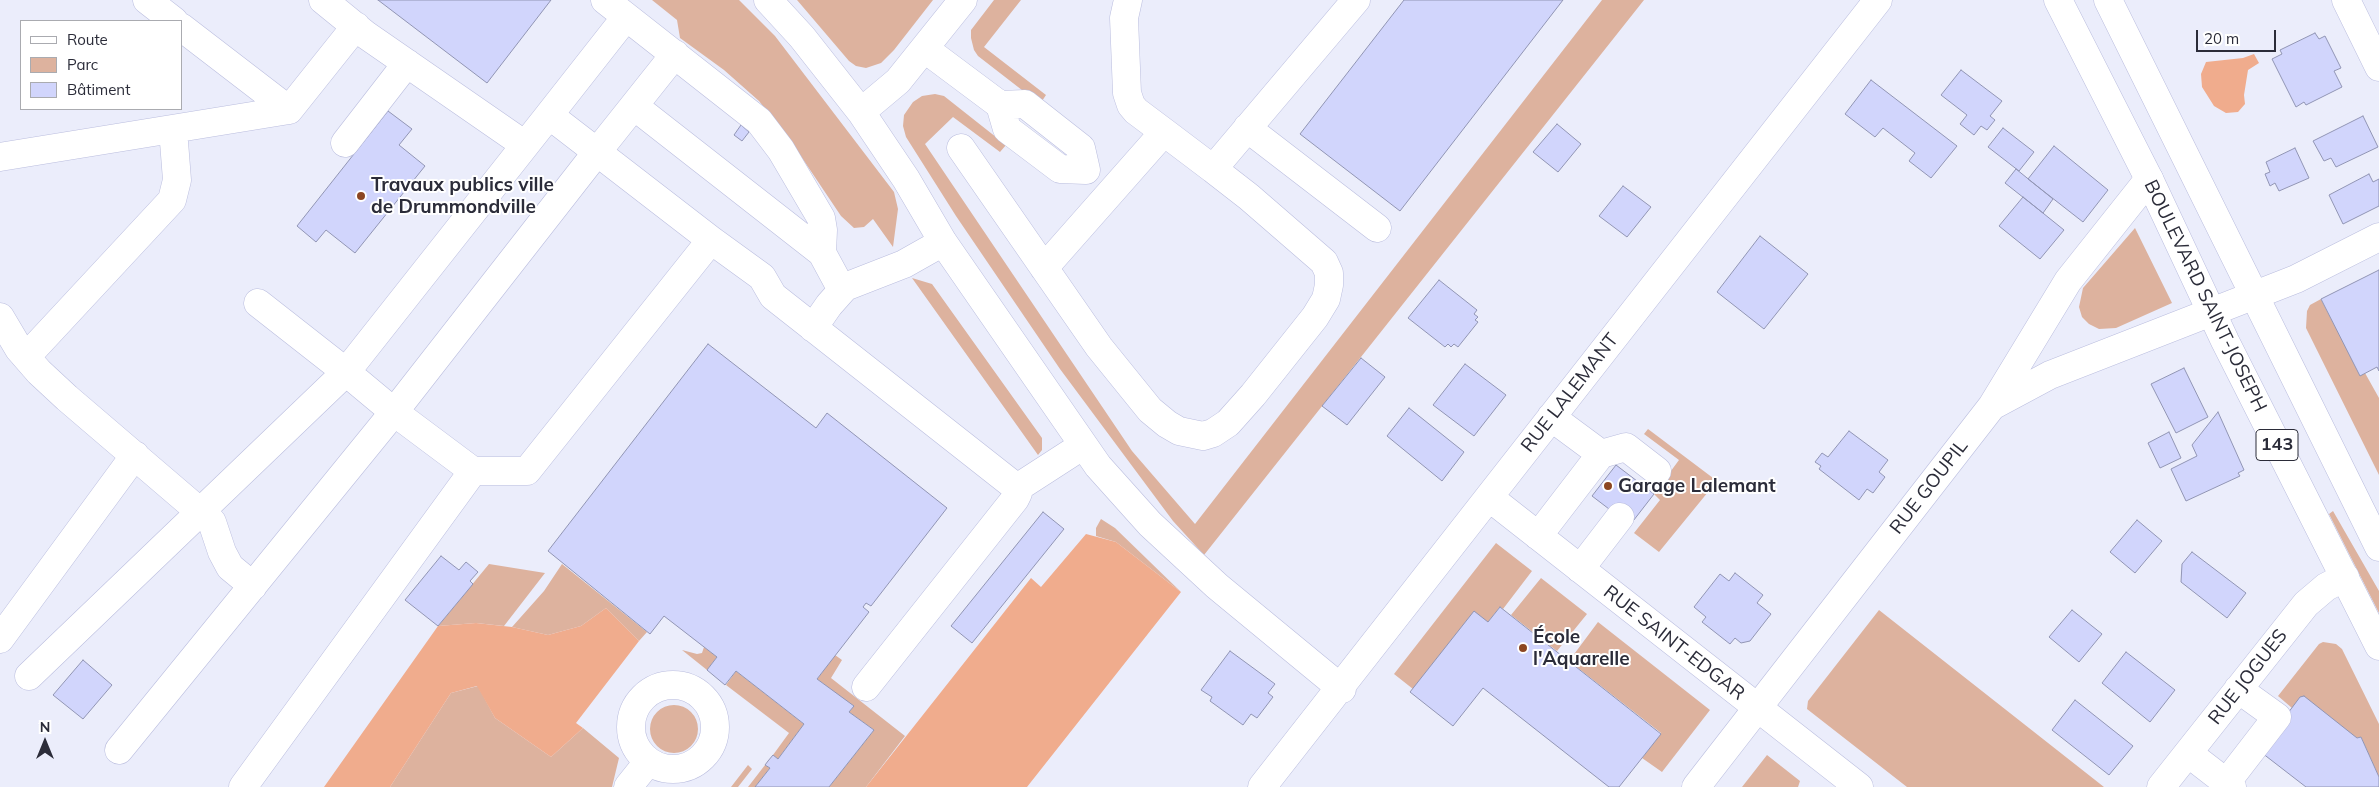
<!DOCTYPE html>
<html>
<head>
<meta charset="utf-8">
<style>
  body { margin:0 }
  #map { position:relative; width:2379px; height:787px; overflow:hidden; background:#ebedfb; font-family:Mulish,sans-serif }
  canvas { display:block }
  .legend { position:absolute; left:20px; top:20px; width:162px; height:90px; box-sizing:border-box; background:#fff; border:1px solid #aaabb0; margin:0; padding:6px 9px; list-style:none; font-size:15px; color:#2b2c39 }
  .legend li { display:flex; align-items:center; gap:10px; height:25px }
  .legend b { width:25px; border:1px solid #aaabb0 }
  .north { position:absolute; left:20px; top:717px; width:50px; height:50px; -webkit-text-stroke:4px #fff; paint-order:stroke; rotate:0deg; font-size:14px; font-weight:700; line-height:20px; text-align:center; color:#2b2c39 }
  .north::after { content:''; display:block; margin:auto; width:18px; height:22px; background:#2b2c39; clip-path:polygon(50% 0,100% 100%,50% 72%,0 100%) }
  .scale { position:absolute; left:2196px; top:30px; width:80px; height:22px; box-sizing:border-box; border:2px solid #2b2c39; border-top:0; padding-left:6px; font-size:15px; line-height:18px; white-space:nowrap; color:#2b2c39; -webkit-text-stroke:4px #fff; paint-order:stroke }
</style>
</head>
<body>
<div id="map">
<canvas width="2379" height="787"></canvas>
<ul class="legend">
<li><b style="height:6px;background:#fff"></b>Route</li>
<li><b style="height:14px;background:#ddb29e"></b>Parc</li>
<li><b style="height:14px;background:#d1d5fc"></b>Bâtiment</li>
</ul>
<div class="north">N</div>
<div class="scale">20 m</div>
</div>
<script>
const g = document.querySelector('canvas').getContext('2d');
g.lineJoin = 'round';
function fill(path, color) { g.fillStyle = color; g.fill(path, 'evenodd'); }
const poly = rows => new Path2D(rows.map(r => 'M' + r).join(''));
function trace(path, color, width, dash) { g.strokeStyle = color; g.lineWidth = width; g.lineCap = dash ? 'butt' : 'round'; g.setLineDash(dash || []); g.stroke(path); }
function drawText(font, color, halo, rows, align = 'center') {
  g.font = font + ' Mulish,sans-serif'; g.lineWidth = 4; g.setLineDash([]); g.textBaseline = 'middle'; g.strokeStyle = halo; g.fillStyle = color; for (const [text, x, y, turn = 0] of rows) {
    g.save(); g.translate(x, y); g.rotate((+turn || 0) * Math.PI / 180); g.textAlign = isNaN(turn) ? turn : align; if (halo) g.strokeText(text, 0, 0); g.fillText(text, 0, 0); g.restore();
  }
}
fill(poly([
  [652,0,739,0,775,36,894,192,898,209,893,247,873,219,864,227,854,228,841,216,788,137,759,101,724,70,680,38,677,20],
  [797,0,933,0,894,50,881,63,866,68,856,66,849,61],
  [994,0,1021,0,984,47,1046,95,1040,104,978,56,974,50,971,38,971,30],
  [1602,0,1644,0,1204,555,1173,521,1060,369,956,216,906,137,903,126,904,115,913,102,922,96,935,94,944,96,1006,145,1000,152,953,117,925,144,1132,451,1195,524],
  [2135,228,2172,303,2116,328,2099,329,2089,324,2082,317,2079,307,2083,288],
  [912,278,932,284,1042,438,1042,450,1038,455],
  [2321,299,2360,375,2365,373,2379,398,2379,475,2306,328,2307,311,2310,305],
  [1648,429,1717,481,1659,552,1634,533,1660,500,1654,494,1679,460,1644,434],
  [2333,511,2379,591,2379,613,2329,514],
  [1101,519,1115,528,1181,592,1116,542,1096,536,1096,528],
  [1496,543,1532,571,1503,609,1500,607,1488,622,1413,689,1394,674],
  [489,564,545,573,504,626,476,623,438,626],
  [562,564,647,632,639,641,606,608,581,626,548,635,512,627,544,591],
  [1541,578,1587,614,1557,651,1511,615],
  [1879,610,2104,787,1907,787,1807,709,1808,701],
  [1598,622,1710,710,1662,772,1642,758,1661,733,1569,661],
  [2323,642,2336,644,2342,649,2379,724,2379,777,2361,737,2357,738,2292,708,2278,696,2319,644],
  [704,647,717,657,707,670,682,650,697,654,702,653],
  [835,655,842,660,831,678,905,736,866,787,829,787,874,730,849,712,853,707,817,679],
  [736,671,804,724,778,759,773,755,789,733,726,685],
  [478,686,495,718,551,757,583,728,619,758,612,787,390,787,451,693],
  '650 729a24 24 0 1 1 48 0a24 24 0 1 1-48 0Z',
  [1767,755,1800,781,1798,787,1742,787],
  [748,765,752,769,738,787,731,787],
  [765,765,770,768,755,787,748,787]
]), '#ddb29e');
fill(poly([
  [2254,54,2259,63,2248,70,2244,95,2245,104,2238,112,2226,113,2214,106,2202,87,2201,74,2206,62,2243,58],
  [1086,534,1116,542,1181,592,1027,787,866,787,1031,578,1041,587],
  [606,608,639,641,576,723,583,728,551,757,495,718,477,686,451,693,390,787,324,787,438,626,476,623,512,627,548,635,581,626]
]), '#f0ac8d');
const building = poly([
  [378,0,551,0,487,83,378,0],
  [1404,0,1563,0,1400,211,1300,134,1404,0],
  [2315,33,2319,39,2325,36,2341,68,2334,71,2342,87,2306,105,2304,102,2296,107,2272,59,2282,54,2280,50,2315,33],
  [1961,70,2002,101,1990,116,1995,120,1987,130,1981,126,1974,135,1960,124,1967,115,1941,95,1961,70],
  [1871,80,1957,146,1931,178,1909,161,1915,153,1883,128,1875,137,1845,114,1871,80],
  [388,111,412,129,399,145,425,166,355,253,326,230,316,242,297,226,388,111],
  [2363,116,2378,147,2336,167,2331,158,2324,161,2313,141,2363,116],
  [1557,124,1581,144,1558,172,1533,152,1557,124],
  [741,125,749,132,742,141,734,135,741,125],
  [2003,128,2034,152,2019,171,1988,147,2003,128],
  [2054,146,2108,190,2083,222,2028,179,2054,146],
  [2295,148,2309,178,2279,191,2275,183,2270,186,2265,174,2270,172,2266,162,2295,148],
  [2016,169,2053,199,2043,213,2005,183,2016,169],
  [2369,174,2373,182,2379,179,2379,206,2343,224,2329,195,2369,174],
  [1623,186,1651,207,1627,237,1599,216,1623,186],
  [2023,197,2064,230,2040,259,1999,226,2023,197],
  [1760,236,1808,274,1764,329,1717,292,1760,236],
  [2379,270,2379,371,2377,367,2360,376,2321,299,2379,270],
  [1439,280,1477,310,1474,314,1478,317,1475,320,1478,322,1458,347,1454,344,1451,347,1448,344,1445,347,1408,318,1439,280],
  [708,344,816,428,827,413,947,508,871,606,866,603,863,607,869,612,817,679,854,706,849,712,874,730,829,787,755,787,770,768,765,765,768,761,773,755,778,759,804,724,736,671,725,685,707,670,717,657,664,616,650,634,548,551,708,344],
  [1361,358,1385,377,1347,425,1322,406,1361,358],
  [1465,364,1506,395,1474,436,1433,405,1465,364],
  [2184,368,2208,417,2176,433,2151,384,2184,368],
  [1409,408,1464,452,1442,481,1387,436,1409,408],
  [2218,412,2244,470,2238,473,2240,476,2186,501,2171,469,2197,456,2192,445,2218,412],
  [1849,431,1888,460,1879,472,1885,477,1873,493,1867,489,1859,500,1819,469,1821,466,1815,462,1822,453,1828,457,1849,431],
  [2169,432,2181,458,2160,468,2148,443,2169,432],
  [1616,465,1654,494,1630,525,1592,496,1616,465],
  [1043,512,1064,529,972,643,951,626,1043,512],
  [2137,520,2162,541,2135,573,2110,552,2137,520],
  [2192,552,2246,593,2227,618,2181,582,2182,564,2192,552],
  [441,556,459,570,466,562,478,572,470,581,473,584,438,626,405,600,441,556],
  [1735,573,1763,595,1757,603,1771,614,1750,641,1741,643,1735,638,1730,644,1702,622,1706,617,1694,607,1720,574,1729,581,1735,573],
  [1500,607,1661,734,1619,787,1609,787,1483,688,1453,726,1410,692,1474,611,1488,622,1500,607],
  [2072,610,2102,634,2079,662,2049,637,2072,610],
  [1230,651,1275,684,1268,693,1273,697,1257,718,1251,714,1243,725,1210,701,1212,697,1201,690,1230,651],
  [2126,652,2175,690,2150,722,2102,683,2126,652],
  [83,660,112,685,83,719,53,695,83,660],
  [2304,696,2357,738,2361,737,2379,777,2379,787,2306,787,2262,753,2279,725,2300,697,2304,696],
  [2075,700,2133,746,2109,775,2052,730,2075,700]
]);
fill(building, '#d1d5fc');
trace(building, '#9195b4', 1);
const minor = poly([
  [147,0,174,21],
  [323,0,366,35,525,145],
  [605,0,759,121,781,150,821,218,823,230,822,253],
  [768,0,802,37,861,112,906,179,943,242,1098,466,1150,524,1217,586,1342,689],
  [2346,0,2379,67],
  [181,27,289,110,356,26],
  [925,49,1000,105,1007,129,1060,169,1086,170,1081,148,1025,104,1000,105],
  [634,106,822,253,842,290],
  [861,112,898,81,963,0],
  [549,115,626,17],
  [1247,128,1377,228],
  [1164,132,1213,169,1356,0],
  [345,143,407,63],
  [961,148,1099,347,1150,410,1167,424,1179,431,1203,436,1213,433,1228,423,1253,395,1315,317,1326,299,1329,285,1329,273,1324,262,1249,197,1213,169],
  [0,157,289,110],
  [711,240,762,277,773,296,1017,488,1018,493,1015,499,866,687],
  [1044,268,1164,132,1136,111,1131,105,1127,93,1124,18,1128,0],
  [258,303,346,372,549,115,597,152,675,54],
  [0,317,19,349,39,372,67,398,212,522,222,552,230,567,253,586],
  [813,328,829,305,845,287,904,264,943,242],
  [26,357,172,200,177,180,173,129],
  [1994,405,2050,375,2296,279,2379,237],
  [1601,454,1626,447,1657,471],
  [1017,488,1082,446],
  [1490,498,1859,787],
  [1538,536,1601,454,1551,417],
  [1580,569,1620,517],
  [0,639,135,455],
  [29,676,346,372,394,412,597,152,711,240,527,471,473,471],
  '631 727a42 42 0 1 1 84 0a42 42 0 1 1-84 0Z',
  [119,750,394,412,473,471,243,787],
  [2188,753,2232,787],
  [2226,783,2277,717,2238,689],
  [628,787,648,762],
  [1262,787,1878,0],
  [1696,787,1992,406,2068,281,2149,179],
  [2161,787,2306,604,2326,587,2345,577]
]);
const major = poly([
  [2058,0,2149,179,2225,341,2379,646],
  [2108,0,2379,547]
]);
trace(minor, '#babdde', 29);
trace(major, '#babdde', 29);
trace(minor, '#fff', 28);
trace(major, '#fff', 28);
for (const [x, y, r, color] of [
  [361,196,5,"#8c4621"],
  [1608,486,5,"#8c4621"],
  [1523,648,5,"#8c4621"]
]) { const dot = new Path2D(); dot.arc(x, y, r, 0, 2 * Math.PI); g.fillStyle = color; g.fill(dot); trace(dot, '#fff', 2); }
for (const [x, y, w] of [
  [2277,445,42]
]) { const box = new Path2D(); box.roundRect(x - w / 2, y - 15.5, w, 31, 4); g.fillStyle = '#fff'; g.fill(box); trace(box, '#2b2c39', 1); }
drawText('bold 18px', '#2b2c39', null, [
  ["143",2277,445]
]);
drawText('bold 19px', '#2b2c39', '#fff', [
  ["Travaux publics ville",371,185],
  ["de Drummondville",371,207],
  ["Garage Lalemant",1618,486],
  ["École",1533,637],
  ["l'Aquarelle",1533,659]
], 'left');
drawText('19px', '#2b2c39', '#fff', [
  ["BOULEVARD SAINT-JOSEPH",2205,296,64],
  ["RUE LALEMANT",1570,393,-52],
  ["RUE GOUPIL",1929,487,-52],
  ["RUE SAINT-EDGAR",1674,643,38],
  ["RUE JOGUES",2248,677,-52]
]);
</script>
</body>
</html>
